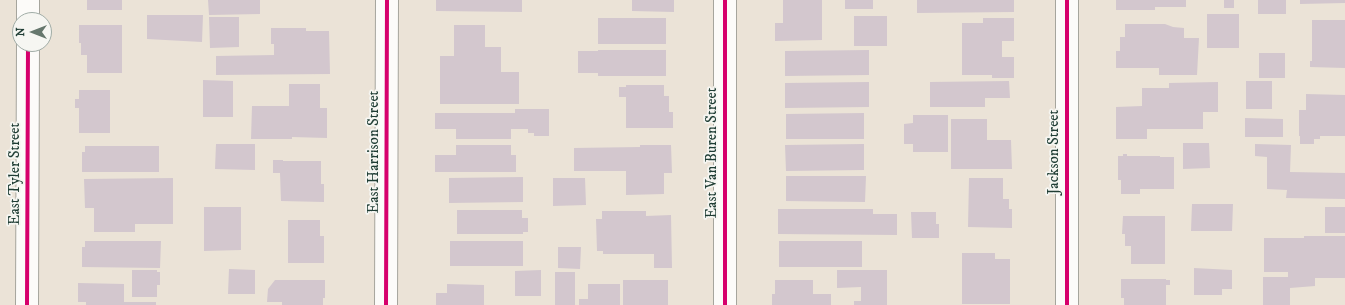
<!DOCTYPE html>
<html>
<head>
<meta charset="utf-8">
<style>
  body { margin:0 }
  #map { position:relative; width:1345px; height:305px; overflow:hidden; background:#ebe3d7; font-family:"IM FELL DW Pica",serif }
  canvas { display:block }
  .north { position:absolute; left:12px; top:12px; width:40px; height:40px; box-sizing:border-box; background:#f6f6f2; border:1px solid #a0aca6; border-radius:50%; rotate:270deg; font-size:11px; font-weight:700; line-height:16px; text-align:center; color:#1f3d34 }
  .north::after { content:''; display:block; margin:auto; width:14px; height:18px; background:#66776d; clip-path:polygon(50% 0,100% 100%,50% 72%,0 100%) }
</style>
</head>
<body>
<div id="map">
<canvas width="1345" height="305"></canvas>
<div class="north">N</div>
</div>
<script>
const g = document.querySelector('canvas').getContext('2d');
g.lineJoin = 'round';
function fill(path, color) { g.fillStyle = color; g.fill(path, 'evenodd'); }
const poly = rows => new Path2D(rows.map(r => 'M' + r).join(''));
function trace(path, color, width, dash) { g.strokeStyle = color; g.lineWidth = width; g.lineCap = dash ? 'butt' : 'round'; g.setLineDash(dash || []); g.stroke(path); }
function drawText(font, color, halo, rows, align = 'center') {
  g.font = font + ' "IM FELL DW Pica",serif'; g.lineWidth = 3.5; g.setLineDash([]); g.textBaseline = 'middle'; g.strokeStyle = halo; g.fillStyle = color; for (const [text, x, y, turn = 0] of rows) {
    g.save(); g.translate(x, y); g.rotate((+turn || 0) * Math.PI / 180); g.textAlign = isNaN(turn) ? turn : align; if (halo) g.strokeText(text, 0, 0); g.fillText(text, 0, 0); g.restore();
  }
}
fill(poly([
  [87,0,122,0,122,10,87,10],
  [208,0,260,0,260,14,209,15],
  [436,0,522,0,522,12,436,11],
  [632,0,674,0,674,12,632,11],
  [783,0,822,0,822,40,775,41,775,23,783,23],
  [845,0,873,0,873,9,845,9],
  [917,0,1014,0,1014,12,917,13],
  [1116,0,1186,0,1186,7,1155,7,1155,10,1116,10],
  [1224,0,1234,0,1234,8,1224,8],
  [1258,0,1286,0,1286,14,1258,14],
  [1300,0,1345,0,1345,3,1300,4],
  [1207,14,1239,14,1239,48,1207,48],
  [147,15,203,15,202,42,147,39],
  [854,16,887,16,887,46,854,46],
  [209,17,239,17,239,47,210,48],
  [598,18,666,18,666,44,598,44],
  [983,18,1014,18,1014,41,1002,41,1002,57,1014,57,1014,78,992,78,992,75,962,75,962,23,983,23],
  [1312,20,1345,20,1345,68,1310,67,1310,61,1312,61],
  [1125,24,1165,24,1173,27,1184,28,1184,38,1199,38,1197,75,1159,75,1159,68,1116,68,1116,51,1120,51,1120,37,1125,37],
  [79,25,122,25,122,73,87,73,87,55,81,55,81,43,79,43],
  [454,25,485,25,485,47,501,47,501,72,519,72,519,104,440,104,440,56,454,56],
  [271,28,306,28,306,31,329,31,330,74,216,75,216,56,274,55,274,44,271,44],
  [598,50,666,50,666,76,598,76,598,73,578,73,578,51,598,51],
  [869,50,869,75,785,76,785,51],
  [1259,53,1285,53,1285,78,1259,78],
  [203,80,233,81,233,117,203,117],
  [1009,81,1010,98,985,98,985,107,930,107,930,82],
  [1246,81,1272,81,1272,109,1246,109],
  [869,82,869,107,785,108,785,83],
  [1218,82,1218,112,1203,112,1203,129,1147,129,1147,139,1116,139,1116,107,1142,106,1142,88,1169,88,1169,83],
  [289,84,320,84,320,108,327,108,327,138,292,137,292,139,251,139,252,106,289,106],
  [626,85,664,85,664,96,669,96,669,112,673,112,673,128,626,128,626,97,619,97,619,87,626,87],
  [79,90,110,90,110,133,79,133,79,108,75,108,75,99,79,99],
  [1306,94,1345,95,1345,136,1320,136,1320,139,1314,139,1314,144,1300,144,1300,136,1299,136,1299,110,1306,110],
  [515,109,549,109,549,136,534,136,534,133,528,133,528,129,511,129,511,139,456,139,456,129,435,129,435,113,515,113],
  [864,113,864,139,786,139,786,114],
  [913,115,948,115,948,152,913,152,913,144,904,144,904,124,913,123],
  [1245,118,1283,119,1283,137,1245,137],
  [951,119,987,119,987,140,1011,140,1012,169,951,169],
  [1183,143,1209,143,1210,168,1183,169],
  [216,144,255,144,255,170,215,169],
  [864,144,864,170,786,171,785,145],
  [1255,144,1291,145,1290,172,1345,173,1345,199,1286,198,1287,190,1267,189,1267,157,1255,156],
  [456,145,511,145,511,155,516,155,516,172,435,172,435,155,456,155],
  [640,145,671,145,672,173,664,173,664,194,626,195,626,171,574,171,574,148,640,147],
  [85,146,159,146,159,172,82,172,82,152,85,152],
  [1123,154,1127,154,1127,156,1160,156,1160,157,1174,157,1174,189,1140,189,1140,194,1121,194,1121,180,1118,180,1118,156,1123,156],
  [273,160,283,160,283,161,321,161,321,184,324,184,324,202,281,201,280,173,273,173],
  [786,176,866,176,865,202,786,201],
  [523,177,523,202,449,203,449,178],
  [173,178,173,224,135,224,135,232,94,232,94,208,85,208,84,179],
  [553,178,585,178,586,205,553,206],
  [969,178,1003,178,1003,199,1009,199,1009,209,1012,209,1012,228,968,227],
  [1192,204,1233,204,1232,231,1191,231],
  [204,207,241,207,241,250,204,251],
  [1325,207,1345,207,1345,233,1325,233],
  [778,209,873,209,873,214,897,214,897,235,778,234],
  [457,210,522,210,522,218,528,218,528,232,523,232,523,234,457,234],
  [602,211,646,211,646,216,671,215,672,268,654,268,654,254,603,254,603,251,597,251,596,219,602,219],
  [911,212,936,212,936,224,939,224,939,238,912,238],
  [1123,216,1165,216,1165,264,1131,264,1131,246,1125,246,1125,234,1122,234],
  [288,220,320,220,320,236,324,236,324,263,288,263],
  [1304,236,1345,236,1345,278,1315,278,1315,286,1290,288,1290,305,1263,305,1263,277,1288,277,1288,272,1264,272,1264,238,1304,238],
  [85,241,161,241,160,268,82,267,82,247,85,247],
  [450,241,523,241,523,266,450,266],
  [779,241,862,241,862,267,779,267],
  [558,247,581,247,580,269,558,268],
  [962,253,995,253,995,259,1010,259,1010,304,962,304],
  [1194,268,1232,270,1232,289,1222,289,1222,295,1194,295],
  [229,269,255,270,255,294,228,294],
  [132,270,157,270,157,272,160,272,160,285,157,285,157,297,132,297],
  [541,270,541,296,515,296,515,271],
  [837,270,887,270,887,305,854,305,854,301,861,301,861,287,837,288],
  [555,272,575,272,575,305,555,305],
  [1121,279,1166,279,1166,280,1170,280,1170,285,1166,285,1166,305,1124,305,1124,298,1121,298],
  [275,280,325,280,325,298,323,298,323,305,282,305,282,302,267,302,268,289],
  [623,280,668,280,668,305,623,305],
  [775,280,813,280,813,294,831,294,831,305,772,305,772,294,775,294],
  [78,283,124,284,124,302,156,302,156,305,86,305,86,302,78,302],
  [447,284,484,285,484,305,436,305,436,293,447,293],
  [588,284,620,284,620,305,579,305,579,299,588,299]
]), '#d3c7ce');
const minor = poly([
  [725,0,725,305],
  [1067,0,1067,305],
  [28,20,28,0],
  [27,305,28,44],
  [386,305,387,0]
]);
trace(minor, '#a6a59d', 24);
trace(minor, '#fcfbf9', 22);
trace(poly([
  [725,0,725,305],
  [1067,0,1067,305],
  [27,305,28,44],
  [386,305,387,0]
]), '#d6006c', 4);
drawText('15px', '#1f3d34', '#f6f6f2', [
  ["East Harrison Street",375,152,-90],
  ["Jackson Street",1055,152,-90],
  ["East Van Buren Street",713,153,-90],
  ["East Tyler Street",16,174,-90]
]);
</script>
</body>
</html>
